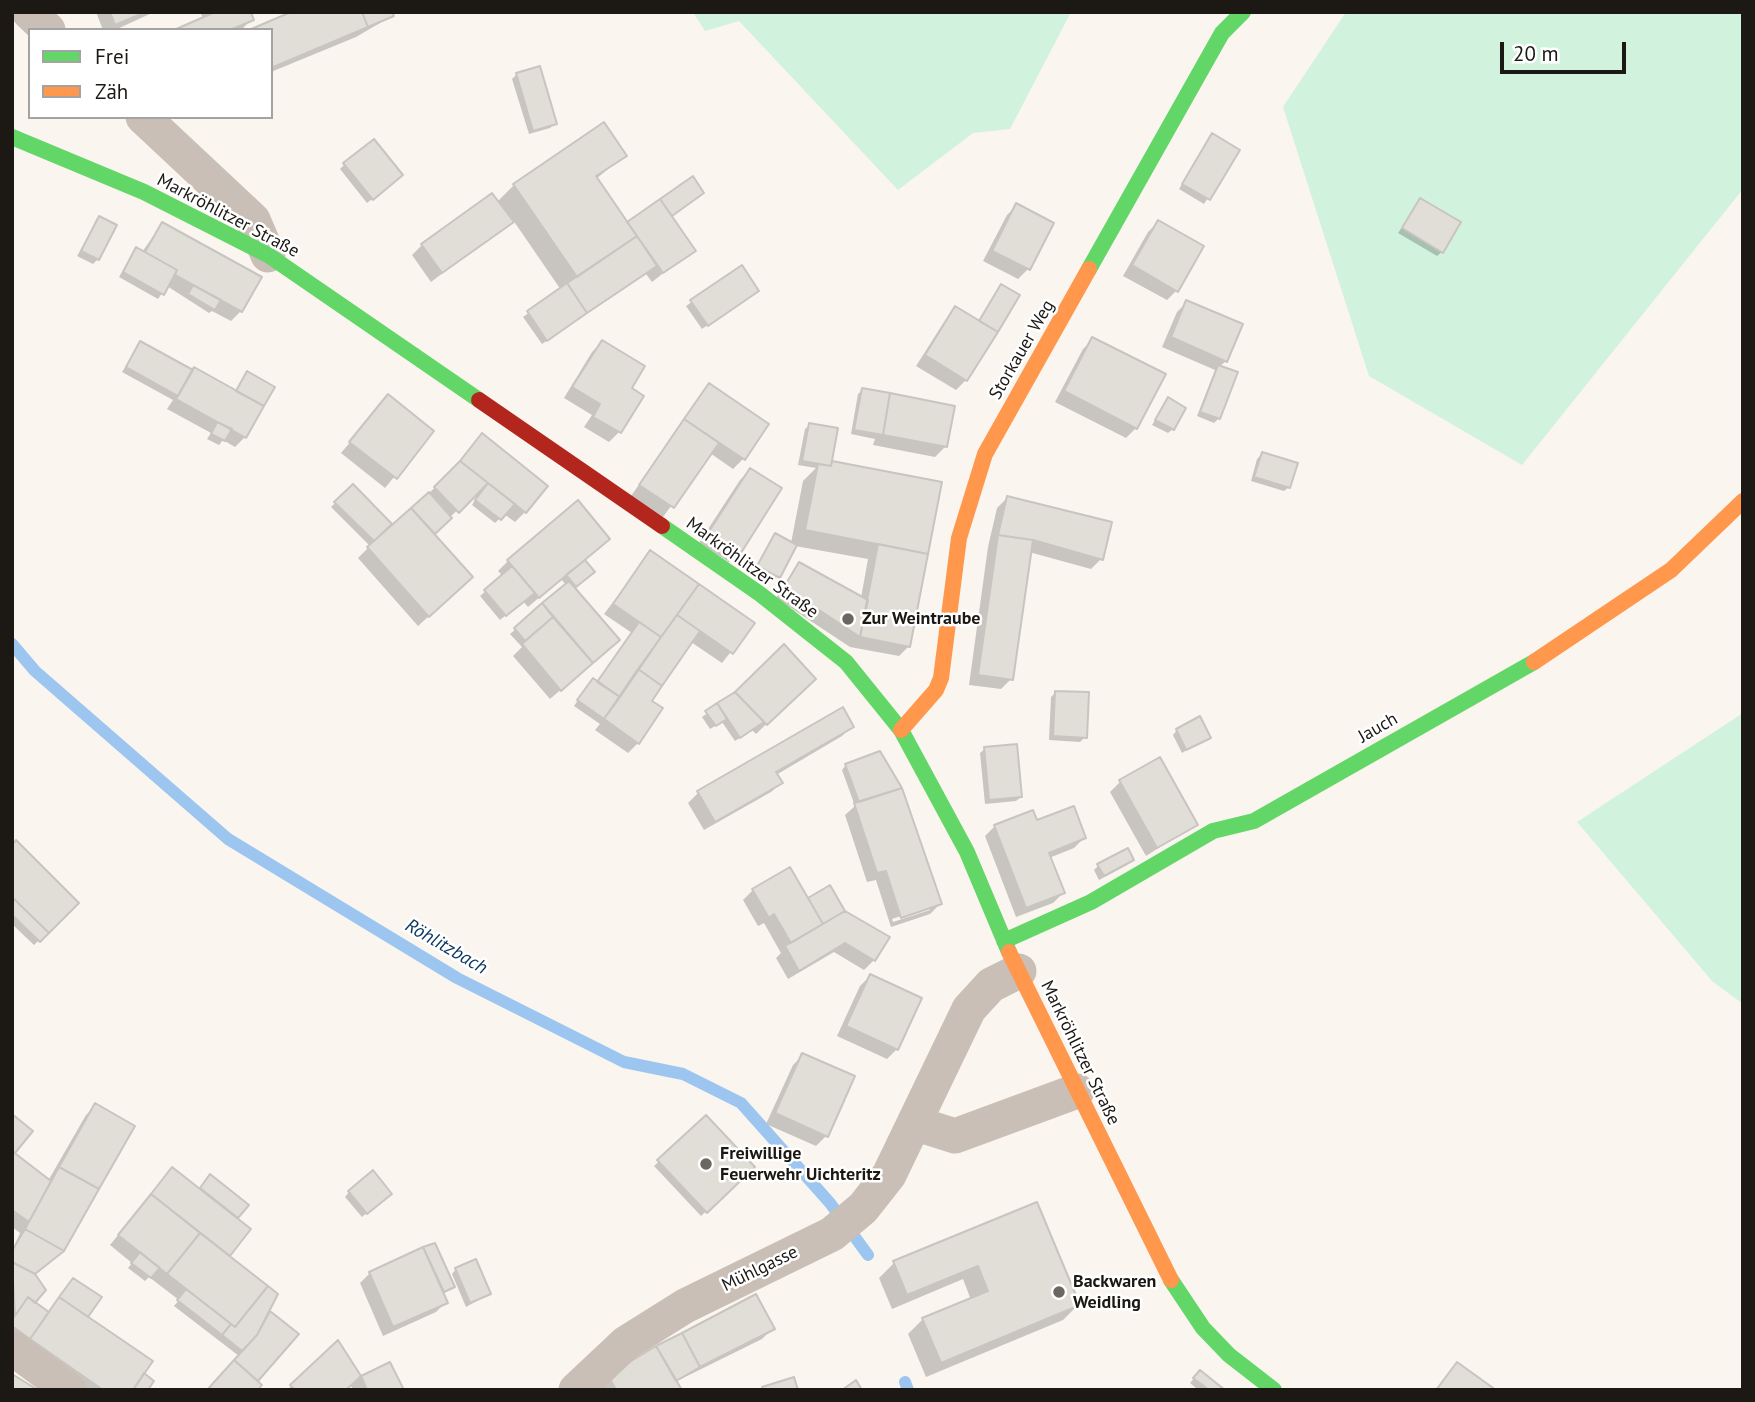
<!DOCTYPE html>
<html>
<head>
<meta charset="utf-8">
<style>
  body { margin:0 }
  #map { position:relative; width:1755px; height:1402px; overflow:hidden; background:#faf5ef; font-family:"PT Sans",sans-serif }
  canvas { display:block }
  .frame { position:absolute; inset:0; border:14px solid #1c1915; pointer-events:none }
  .legend { position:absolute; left:28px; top:28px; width:245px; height:91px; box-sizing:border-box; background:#fff; border:2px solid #a4a3a1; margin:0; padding:9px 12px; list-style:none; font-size:21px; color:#1c1915 }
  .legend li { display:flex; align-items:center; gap:14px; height:35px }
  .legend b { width:35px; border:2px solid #a4a3a1 }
  .scale { position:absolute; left:1500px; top:42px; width:126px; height:32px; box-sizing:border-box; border:4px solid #1c1915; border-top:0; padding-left:9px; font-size:21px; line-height:24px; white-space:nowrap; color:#1c1915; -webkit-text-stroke:5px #fff; paint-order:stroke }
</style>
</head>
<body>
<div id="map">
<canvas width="1755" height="1402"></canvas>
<div class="frame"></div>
<ul class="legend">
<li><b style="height:9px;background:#63d668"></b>Frei</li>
<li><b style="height:9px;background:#ff974d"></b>Zäh</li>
</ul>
<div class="scale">20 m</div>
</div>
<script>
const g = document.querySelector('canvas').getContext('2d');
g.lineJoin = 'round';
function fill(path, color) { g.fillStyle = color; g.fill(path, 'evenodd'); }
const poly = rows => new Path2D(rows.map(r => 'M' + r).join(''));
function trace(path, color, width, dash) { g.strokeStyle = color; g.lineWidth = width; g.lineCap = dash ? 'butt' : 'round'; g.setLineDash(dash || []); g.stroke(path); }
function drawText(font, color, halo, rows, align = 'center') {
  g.font = font + ' "PT Sans",sans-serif'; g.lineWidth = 5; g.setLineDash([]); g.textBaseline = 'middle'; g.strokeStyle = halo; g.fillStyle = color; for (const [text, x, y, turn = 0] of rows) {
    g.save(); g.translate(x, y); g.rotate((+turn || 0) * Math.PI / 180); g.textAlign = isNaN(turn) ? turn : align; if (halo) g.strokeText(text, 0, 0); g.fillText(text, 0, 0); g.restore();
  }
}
fill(poly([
  [693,12,1071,12,1010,129,973,133,898,190,739,21,705,31],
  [1346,12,1743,12,1743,189,1522,465,1369,376,1283,107],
  [1743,713,1743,1004,1712,981,1577,822]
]), '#d1f2dd');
fill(poly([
  [96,12,154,12,115,30,103,30],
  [200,12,249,12,252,19,241,30,179,30,203,18],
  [392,16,356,37,271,72,271,30],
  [517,74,555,123,550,128,529,134,512,79],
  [1212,135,1238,151,1204,204,1179,189],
  [625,155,596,179,627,224,692,179,698,198,670,217,693,250,652,282,646,274,542,344,523,317,561,290,513,220,431,282,412,255,422,245,497,202,514,185],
  [345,164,397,179,367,203,340,169],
  [1420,200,1442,252,1437,256,1398,233],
  [1017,205,1052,224,1028,269,1018,279,983,261,1007,215],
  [99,218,98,259,93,264,77,256],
  [1158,222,1177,290,1167,300,1123,276,1148,232],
  [162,224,241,311,231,321,212,311,209,313,167,286,158,299,119,277,132,254,137,250,142,252],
  [741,268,757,291,702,329,686,306],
  [997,291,966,380,956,390,916,366,946,319,956,309,978,322],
  [1187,302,1226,361,1219,367,1219,418,1214,423,1197,416,1215,370,1162,347,1177,312],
  [1093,339,1136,428,1126,438,1055,402,1083,349],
  [602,342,629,388,641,396,619,432,609,442,584,427,592,415,564,398,592,352],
  [140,343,235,392,247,374,245,437,235,447,223,440,219,445,207,439,211,433,167,409,173,400,122,372],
  [709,385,743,459,733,469,710,453,663,517,631,496],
  [863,390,945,447,935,457,873,445,875,439,851,434,858,394],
  [388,397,432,431,385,488,341,453],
  [1168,399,1173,429,1168,433,1152,425],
  [810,425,836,429,829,466,833,463,940,483,909,646,899,656,850,647,776,598,800,564,861,598,868,559,795,546,774,581,754,571,775,535,791,543,803,481,816,468,798,465,805,429],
  [482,436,525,512,515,522,504,514,495,523,472,505,482,487,432,534,461,587,418,626,358,558,370,546,331,507,353,486,384,534,451,473],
  [1262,454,1289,487,1284,491,1251,481,1257,459],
  [750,470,739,552,729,562,699,543,740,480],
  [1007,498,1101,559,1091,569,1029,552,1011,679,1001,689,969,685,988,547,997,508],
  [578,503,608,539,584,561,592,572,573,588,618,640,550,699,513,656,522,647,510,634,566,585,561,579,528,607,523,601,500,620,480,596,503,576,498,571,508,561],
  [650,553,753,624,722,663,691,642,649,701,638,743,628,753,595,730,600,724,574,706,588,685,596,683,632,633,604,614],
  [784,647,814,678,756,734,752,730,735,741,722,722,710,729,702,717,736,693],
  [1055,693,1085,737,1080,742,1049,740,1051,697],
  [852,726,842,736,776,775,781,783,771,792,704,830,688,803,698,793],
  [1177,730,1209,737,1182,753,1173,735],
  [985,749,1021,797,1016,801,985,804,980,753],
  [1159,760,1196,824,1146,856,1110,792,1120,782],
  [846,765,940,904,930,914,891,927,876,880,867,882,845,815,855,806,842,770],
  [930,906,930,910,893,922,892,919],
  [1036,823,1084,838,1074,848,1049,858,1063,893,1053,903,1016,917,985,836,995,826],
  [12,846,77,903,34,945,12,924],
  [1127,865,1099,880,1094,870,1098,866],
  [829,887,874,960,864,970,834,952,788,979,776,958,781,953,764,923,758,926,743,900,753,890,809,899],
  [870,976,897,1049,887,1059,837,1036,860,986],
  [803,1055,853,1077,826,1136,816,1146,766,1124,793,1065],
  [96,1105,63,1250,33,1275,33,1304,47,1313,55,1304,85,1317,142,1373,146,1390,80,1390,12,1333,12,1251,20,1233,12,1227,12,1117,31,1131,13,1153,48,1181,86,1115],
  [706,1118,753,1167,701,1216,654,1166],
  [172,1169,199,1190,206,1181,247,1205,235,1219,249,1229,228,1256,263,1320,270,1313,297,1334,255,1381,225,1371,239,1356,174,1306,179,1300,149,1277,145,1281,128,1268,132,1263,110,1245],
  [349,1192,385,1198,362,1217,345,1197],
  [1036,1204,1078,1305,1063,1320,926,1377,908,1334,923,1319,971,1300,963,1279,892,1309,879,1278,894,1263],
  [434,1245,453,1287,442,1294,446,1302,436,1312,383,1336,360,1283,370,1273],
  [456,1269,489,1294,466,1307,452,1274],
  [772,1329,762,1339,675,1382,680,1390,601,1390,609,1376],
  [338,1343,360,1378,390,1364,402,1390,353,1390,350,1384,344,1390,287,1390],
  [1195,1377,1222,1390,1198,1390,1190,1383]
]), '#0003');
trace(poly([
  [12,644,35,671,228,839,457,978,624,1062,683,1074,741,1103,830,1203,868,1255],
  [905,1382,908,1390]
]), '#9cc6f0', 12);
const building = poly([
  [110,12,146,12,115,25,110,12],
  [215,12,251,12,254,20,230,30,174,30,215,12],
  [291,12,362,12,368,27,271,68,271,30,249,30,291,12],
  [362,12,392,12,394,16,368,27,362,12],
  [540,66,557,124,533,131,516,73,540,66],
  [604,122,627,156,596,176,637,236,577,277,513,184,604,122],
  [1212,133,1240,150,1210,200,1182,184,1212,133],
  [374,139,403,175,373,200,343,163,374,139],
  [693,176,704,193,672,216,660,199,693,176],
  [492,193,514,222,442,273,421,244,492,193],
  [1420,198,1461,222,1443,253,1402,228,1420,198],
  [660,199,696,251,663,273,627,222,660,199],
  [1016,203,1054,223,1030,270,992,251,1016,203],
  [99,216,117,225,99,260,81,251,99,216],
  [1158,220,1204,246,1178,292,1132,265,1158,220],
  [162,222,262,277,242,312,175,275,177,270,145,252,162,222],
  [637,236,657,266,587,313,567,283,637,236],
  [136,247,177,270,164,295,123,272,136,247],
  [742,265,759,291,708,326,690,300,742,265],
  [567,283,587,313,547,341,527,311,567,283],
  [1001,284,1020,295,998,332,979,321,1001,284],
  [193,285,221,300,215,310,188,294,193,285],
  [1186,300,1243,324,1227,362,1171,337,1186,300],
  [955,306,998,332,967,381,925,355,955,306],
  [1092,337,1166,374,1137,429,1064,391,1092,337],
  [602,340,645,366,632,388,644,396,621,433,593,417,600,404,572,387,602,340],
  [140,341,193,370,178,396,126,367,140,341],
  [1218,365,1238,372,1220,419,1200,412,1218,365],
  [194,367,264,406,246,438,176,399,194,367],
  [247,371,275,387,264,406,236,391,247,371],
  [709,383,769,424,745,460,684,419,709,383],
  [862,388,890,393,883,435,854,430,862,388],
  [890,393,955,406,947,447,883,435,890,393],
  [388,394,434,431,397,479,349,442,388,394],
  [1168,397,1186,408,1174,430,1155,420,1168,397],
  [684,419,719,443,674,508,639,485,684,419],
  [217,422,232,429,225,441,211,434,217,422],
  [809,423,838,428,831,466,802,461,809,423],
  [482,433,548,486,526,513,460,461,482,433],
  [1262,452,1298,463,1290,488,1254,477,1262,452],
  [460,461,488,483,459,513,434,487,460,461],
  [832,461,942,482,928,554,805,530,818,464,831,466,832,461],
  [750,468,782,488,741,553,708,533,750,468],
  [488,483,515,504,501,520,475,500,488,483],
  [353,484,392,524,374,541,334,502,353,484],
  [429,492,452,518,435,534,411,508,429,492],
  [1007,496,1112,522,1103,560,1033,540,998,535,1007,496],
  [578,500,610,539,539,598,507,560,578,500],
  [411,508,473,577,429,617,367,547,411,508],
  [775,533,797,545,780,578,757,566,775,533],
  [998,535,1033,540,1013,680,978,675,998,535],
  [878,544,928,554,910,647,860,637,878,544],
  [650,550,699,584,661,637,613,604,650,550],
  [585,560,595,572,576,587,566,575,585,560],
  [799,562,868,600,860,637,784,587,799,562],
  [512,566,535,593,506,616,484,590,512,566],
  [569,581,620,640,593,663,542,603,569,581],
  [699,584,755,623,733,654,677,615,699,584],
  [542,603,553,617,525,641,514,628,542,603],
  [677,615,700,631,662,686,638,669,677,615],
  [553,617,593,663,561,691,522,644,553,617],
  [639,622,661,637,620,697,597,682,639,622],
  [784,644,816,679,767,725,735,692,784,644],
  [638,669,662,686,652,701,663,708,639,744,604,719,638,669],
  [593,678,620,697,604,719,577,700,593,678],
  [1055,691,1089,692,1087,738,1053,736,1055,691],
  [735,692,764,722,740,738,717,703,735,692],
  [717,703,727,719,716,726,705,711,717,703],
  [843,707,854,727,776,772,783,783,715,822,697,791,843,707],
  [1200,716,1211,738,1186,750,1176,729,1200,716],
  [1017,744,1022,797,989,800,984,747,1017,744],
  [880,751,902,788,859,802,845,764,880,751],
  [1160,757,1198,825,1157,848,1119,780,1160,757],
  [902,788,942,904,901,918,886,871,877,873,854,803,902,788],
  [1074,806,1086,838,1049,853,1065,893,1026,908,994,825,1033,810,1037,820,1074,806],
  [16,840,79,903,49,933,12,897,12,845,16,840],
  [1128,848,1134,860,1104,876,1097,864,1128,848],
  [790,867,823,924,791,943,774,914,769,918,752,889,790,867],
  [830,885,845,911,823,924,808,898,830,885],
  [12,897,49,933,40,942,12,915,12,897],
  [845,911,890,937,875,961,845,943,799,971,785,946,845,911],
  [870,974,922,998,898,1050,846,1026,870,974],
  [802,1053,855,1076,828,1137,775,1113,802,1053],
  [95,1103,135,1126,99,1189,59,1167,95,1103],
  [12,1114,33,1131,15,1153,12,1151,12,1114],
  [706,1115,755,1167,707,1213,657,1160,706,1115],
  [12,1151,51,1181,29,1222,12,1210,12,1151],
  [59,1167,99,1189,64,1251,25,1229,59,1167],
  [172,1167,251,1229,230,1256,151,1194,172,1167],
  [373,1170,392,1194,367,1214,348,1191,373,1170],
  [210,1174,249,1205,238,1218,200,1188,210,1174],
  [151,1194,200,1233,167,1274,118,1235,151,1194],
  [1037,1202,1080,1305,941,1363,922,1318,988,1291,978,1266,907,1295,893,1261,1037,1202],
  [25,1229,64,1251,35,1274,12,1262,12,1251,25,1229],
  [200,1233,268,1286,235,1327,167,1274,200,1233],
  [435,1243,455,1287,444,1292,423,1247,435,1243],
  [423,1247,448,1303,393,1327,369,1272,423,1247],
  [140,1252,160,1268,151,1278,131,1263,140,1252],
  [476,1259,491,1294,470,1303,455,1268,476,1259],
  [12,1262,35,1274,46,1290,35,1303,28,1297,15,1316,12,1262],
  [73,1278,102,1297,88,1317,59,1297,73,1278],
  [268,1286,278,1294,257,1335,242,1351,222,1335,231,1324,235,1327,268,1286],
  [186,1289,231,1324,222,1335,177,1300,186,1289],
  [756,1294,775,1329,700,1367,682,1333,756,1294],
  [28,1297,49,1312,30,1339,12,1326,12,1320,28,1297],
  [59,1297,153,1361,133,1390,103,1390,30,1339,59,1297],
  [270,1311,299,1334,258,1381,234,1360,257,1335,270,1311],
  [682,1333,700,1367,676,1381,656,1346,682,1333],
  [338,1340,361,1376,346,1390,295,1390,290,1385,338,1340],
  [656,1346,682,1390,616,1390,608,1375,656,1346],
  [234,1360,262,1385,258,1390,207,1390,234,1360],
  [390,1362,404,1390,367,1390,361,1376,390,1362],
  [1457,1362,1496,1390,1436,1390,1457,1362],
  [1200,1370,1225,1390,1209,1390,1193,1378,1200,1370],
  [144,1373,154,1381,148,1390,133,1390,144,1373],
  [12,1374,38,1390,12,1390,12,1374],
  [794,1377,798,1390,763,1390,762,1387,794,1377],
  [856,1380,862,1390,842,1390,856,1380]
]);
fill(building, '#e1ded8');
trace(building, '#c8c4bf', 2);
trace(poly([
  [29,12,48,30],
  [143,117,253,220,268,255],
  [914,1123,955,1136,1077,1091],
  [12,1348,69,1390],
  [576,1390,626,1343,685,1306,832,1234,863,1208,889,1175,969,1009,991,985,1019,971]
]), '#cabfb7', 35);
trace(poly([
  [12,137,144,192,268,255,479,400],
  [1089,269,1222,33,1243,12],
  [662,526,760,594,846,662,901,730,967,852,1009,952],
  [1004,941,1091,902,1213,831,1254,821,1534,662],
  [1171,1280,1203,1328,1229,1355,1274,1390]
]), '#63d668', 16);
trace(poly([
  [1534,662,1671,570,1743,501],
  [901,730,936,690,941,678,959,538,985,454,1089,269],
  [1009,952,1171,1280]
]), '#ff974d', 16);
trace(poly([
  [479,400,662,526]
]), '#b3261e', 16);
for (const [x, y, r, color] of [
  [848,619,7,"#6a6661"],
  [706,1164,7,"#6a6661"],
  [1059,1292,7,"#6a6661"]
]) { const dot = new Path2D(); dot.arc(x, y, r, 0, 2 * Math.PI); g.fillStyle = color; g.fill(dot); trace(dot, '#fff', 2.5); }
drawText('18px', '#1c1915', '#fff', [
  ["Markröhlitzer Straße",228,216,28],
  ["Storkauer Weg",1022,350,-60],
  ["Markröhlitzer Straße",752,568,36],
  ["Jauch",1378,728,-30],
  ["Markröhlitzer Straße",1080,1053,64],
  ["Mühlgasse",760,1269,-26]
]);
drawText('bold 18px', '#1c1915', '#fff', [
  ["Zur Weintraube",862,619],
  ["Freiwillige",720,1154],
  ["Feuerwehr Uichteritz",720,1175],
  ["Backwaren",1073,1282],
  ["Weidling",1073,1303]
], 'left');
drawText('italic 19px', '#08365e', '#fff', [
  ["Röhlitzbach",446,947,30]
]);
</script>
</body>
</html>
